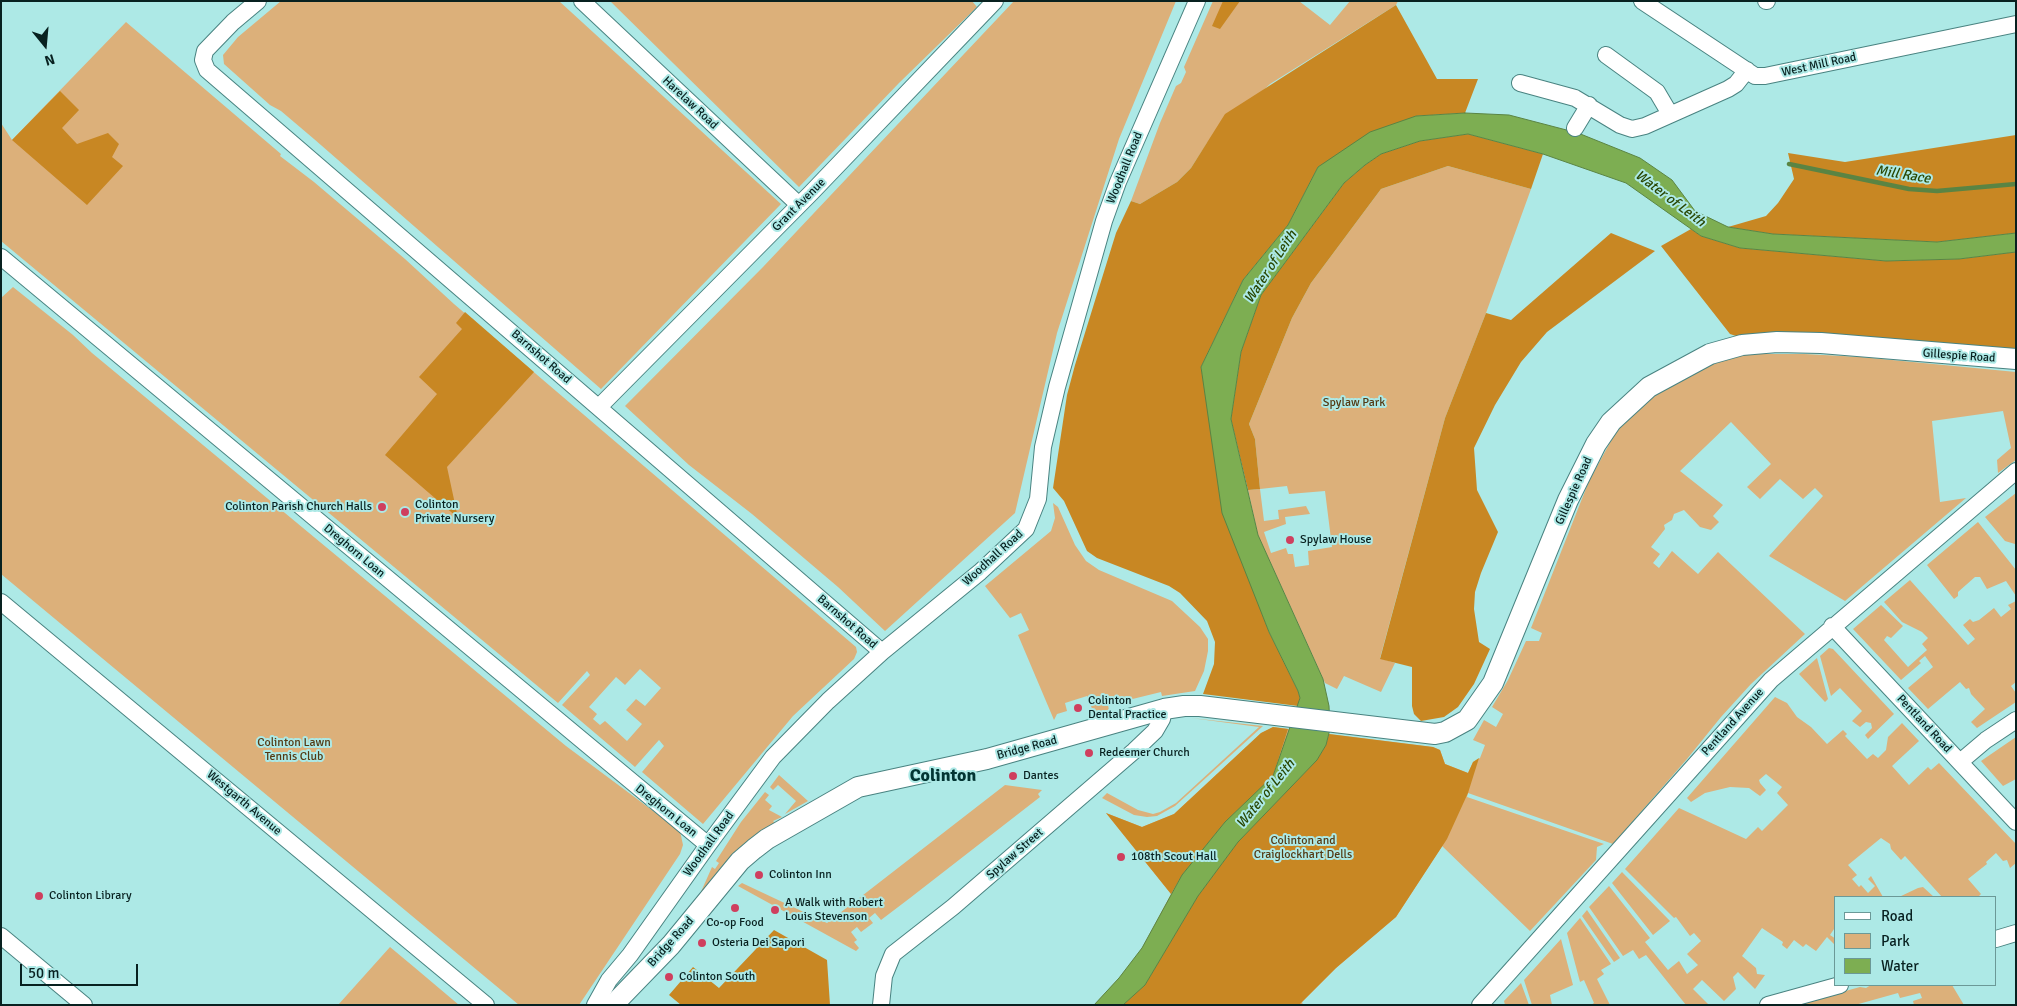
<!DOCTYPE html>
<html>
<head>
<meta charset="utf-8">
<style>
  body { margin:0 }
  #map { position:relative; width:2017px; height:1006px; overflow:hidden; background:#ade9e6; font-family:Signika,sans-serif }
  canvas { display:block }
  .frame { position:absolute; inset:0; border:2px solid #082120; pointer-events:none }
  .legend { position:absolute; left:1834px; top:896px; width:162px; height:90px; box-sizing:border-box; background:#ade9e6; border:1px solid #6b9997; margin:0; padding:6px 9px; list-style:none; font-size:15px; color:#082120 }
  .legend li { display:flex; align-items:center; gap:10px; height:25px }
  .legend b { width:25px; border:1px solid #6b9997 }
  .north { position:absolute; left:20px; top:20px; width:50px; height:50px; -webkit-text-stroke:4px #ade9e6; paint-order:stroke; rotate:163deg; font-size:14px; font-weight:700; line-height:20px; text-align:center; color:#082120 }
  .north::after { content:''; display:block; margin:auto; width:18px; height:22px; background:#082120; clip-path:polygon(50% 0,100% 100%,50% 72%,0 100%) }
  .scale { position:absolute; left:20px; top:964px; width:118px; height:22px; box-sizing:border-box; border:2px solid #082120; border-top:0; padding-left:6px; font-size:15px; line-height:18px; white-space:nowrap; color:#082120; -webkit-text-stroke:4px #ade9e6; paint-order:stroke }
</style>
</head>
<body>
<div id="map">
<canvas width="2017" height="1006"></canvas>
<div class="frame"></div>
<ul class="legend">
<li><b style="height:6px;background:#fff"></b>Road</li>
<li><b style="height:14px;background:#dcb07a"></b>Park</li>
<li><b style="height:14px;background:#7dae52"></b>Water</li>
</ul>
<div class="north">N</div>
<div class="scale">50 m</div>
</div>
<script>
const g = document.querySelector('canvas').getContext('2d');
g.lineJoin = 'round';
function fill(path, color) { g.fillStyle = color; g.fill(path, 'evenodd'); }
const poly = rows => new Path2D(rows.map(r => 'M' + r).join(''));
function trace(path, color, width, dash) { g.strokeStyle = color; g.lineWidth = width; g.lineCap = dash ? 'butt' : 'round'; g.setLineDash(dash || []); g.stroke(path); }
function drawText(font, color, halo, rows, align = 'center') {
  g.font = font + ' Signika,sans-serif'; g.lineWidth = 4; g.setLineDash([]); g.textBaseline = 'middle'; g.strokeStyle = halo; g.fillStyle = color; for (const [text, x, y, turn = 0] of rows) {
    g.save(); g.translate(x, y); g.rotate((+turn || 0) * Math.PI / 180); g.textAlign = isNaN(turn) ? turn : align; if (halo) g.strokeText(text, 0, 0); g.fillText(text, 0, 0); g.restore();
  }
}
fill(poly([
  [281,1,559,1,781,204,601,389,314,139,281,111,270,105,224,64,223,55,238,37],
  [610,1,972,1,977,7,899,83,799,187],
  [1014,1,1176,1,1119,139,1057,333,1015,513,885,631,838,587,752,514,689,465,625,406,763,267],
  [1213,1,1299,1,1330,25,1350,1,1398,1,1396,5,1270,84,1207,143,1191,168,1177,182,1140,204,1131,201,1160,123,1176,86,1181,83,1186,72,1184,67],
  [126,22,281,154,280,156,314,182,405,259,454,304,856,647,857,652,854,659,793,716,703,824,642,772,664,746,659,740,635,767,562,705,590,675,587,671,558,703,1,241,1,123,12,140],
  [640,669,661,688,645,706,636,699,626,710,642,724,627,741,605,721,600,725,593,719,597,714,589,707,616,677,625,685],
  [1448,166,1531,189,1486,313,1445,418,1380,658,1395,663,1381,692,1344,676,1337,689,1325,683,1258,535,1248,490,1260,489,1255,439,1249,424,1292,318,1311,283,1381,189],
  [1287,486,1289,494,1325,491,1332,547,1308,551,1309,565,1295,567,1293,554,1288,554,1286,548,1271,553,1264,532,1286,524,1285,517,1310,514,1306,506,1278,510,1279,519,1264,521,1260,489],
  [13,287,73,335,92,353,566,746,680,831,683,845,680,854,579,1005,519,1005,1,574,1,298],
  [1744,354,1804,354,1861,357,2016,372,2016,460,1998,473,1997,460,2011,448,2003,411,1932,421,1940,502,1966,498,1845,601,1769,556,1823,496,1815,488,1803,499,1780,479,1760,499,1747,487,1771,464,1731,422,1680,471,1723,505,1713,516,1719,522,1711,530,1700,527,1684,510,1674,514,1672,520,1664,525,1665,529,1651,547,1660,554,1653,563,1659,568,1672,551,1698,574,1718,552,1805,634,1751,684,1721,717,1687,759,1613,844,1468,793,1467,797,1604,844,1597,847,1596,860,1530,931,1442,846,1396,917,1336,968,1302,1002,1303,1005,1094,1005,1119,978,1142,948,1171,894,1106,813,1142,827,1174,814,1261,733,1273,727,1433,747,1440,750,1445,764,1468,773,1473,762,1480,758,1485,745,1473,740,1484,720,1496,727,1503,714,1492,707,1508,680,1526,641,1539,641,1542,633,1531,628,1589,481,1618,428,1656,391,1701,368],
  [2016,493,2016,544,2015,544,2005,541,1985,517],
  [1053,503,1058,507,1075,545,1086,561,1099,570,1172,601,1200,627,1208,639,1208,651,1204,671,1195,691,1162,696,1161,692,1108,705,1109,710,1094,714,1091,706,1094,705,1093,699,1088,700,1087,696,1065,703,1067,711,1057,714,1054,720,1018,635,1029,630,1021,613,1010,618,985,586,1051,531,1055,518],
  [1978,522,2016,570,2016,596,2006,581,1987,589,1980,577,1975,577,1958,592,1958,596,1954,599,1927,565],
  [1910,580,1968,645,1975,639,1963,625,1970,619,1973,622,1979,620,1994,608,2001,617,2011,609,2008,605,2016,601,2016,682,2011,686,2016,693,2016,702,1977,728,1971,722,1985,709,1971,694,1969,688,1966,689,1960,682,1928,709,1908,688,1933,667,1925,656,1919,661,1921,663,1901,680,1853,629,1881,605,1903,626,1891,638,1887,636,1884,640,1908,667,1927,650,1922,644,1928,638,1922,632,1902,622,1884,602],
  [1829,648,1833,649,1894,714,1868,739,1865,735,1872,728,1871,723,1866,722,1860,727,1852,721,1862,711,1840,688,1831,696,1820,656],
  [1817,658,1828,699,1825,702,1799,674],
  [1775,697,1787,703,1797,717,1811,727,1827,744,1843,730,1847,734,1845,736,1867,759,1873,754,1878,758,1886,750,1888,737,1902,723,1919,741,1892,766,1909,785,1928,767,1931,770,1939,763,2016,844,2016,863,2010,868,2007,860,2003,861,1996,853,1986,862,1987,864,1968,879,1981,894,1978,897,1942,897,1905,856,1901,860,1891,849,1890,844,1881,838,1848,865,1857,875,1852,879,1859,887,1861,885,1868,893,1875,886,1868,879,1871,876,1883,897,1836,897,1836,926,1830,935,1836,939,1836,946,1827,937,1816,951,1806,944,1803,947,1794,940,1787,949,1782,945,1783,942,1762,928,1742,956,1756,968,1757,974,1765,975,1755,989,1738,972,1733,977,1736,989,1724,1001,1702,980,1693,989,1709,1005,1686,1005,1646,955,1639,959,1633,950,1623,956,1589,907,1609,886,1650,938,1645,942,1668,970,1679,961,1687,974,1698,965,1687,954,1701,941,1694,933,1690,936,1676,917,1674,918,1625,869,1679,808,1746,839,1758,827,1762,831,1788,805,1777,793,1782,787,1766,774,1759,780,1760,783,1766,790,1760,796,1749,788,1730,787,1705,793,1691,802,1687,798],
  [1191,718,1263,726,1175,806,1157,816,1147,817,1134,815,1102,798,1107,793,1138,810,1153,814,1160,812,1176,803,1259,727],
  [2016,737,2016,779,2003,786,1981,761],
  [779,775,808,801,785,814,796,801,778,785,773,790,770,787],
  [1005,785,1042,790,1038,794,1040,797,910,898,881,920,875,913,869,918,873,923,861,932,857,927,851,932,857,940,854,942,859,948,856,951,738,886,742,883,827,923],
  [765,792,769,795,765,800,772,806,769,810,782,817,773,821,776,824,696,903,712,867,715,869,719,863,716,861,741,822],
  [1622,872,1670,921,1653,935,1612,883],
  [1923,887,1934,897,1899,897,1918,888],
  [1587,910,1620,958,1614,962,1582,916],
  [1580,918,1611,964,1601,970,1604,974,1597,979,1610,1005,1591,1005,1594,1003,1584,980,1580,982,1567,933],
  [1561,939,1573,985,1550,995,1552,1005,1532,1005,1524,980],
  [390,947,414,967,459,1005,338,1005],
  [1521,983,1529,1005,1505,1005,1504,1001],
  [1871,985,1952,985,1964,1005,1914,1005,1913,1001,1922,998,1920,993,1900,998,1898,993,1855,1005,1795,1005,1860,987,1866,988]
]), '#dcb07a');
fill(poly([
  [1223,1,1240,1,1220,29,1212,26],
  [1396,5,1437,79,1478,79,1465,113,1416,116,1318,167,1288,225,1243,280,1201,367,1253,588,1269,632,1298,691,1300,698,1298,706,1203,694,1214,664,1215,642,1207,621,1180,593,1169,586,1097,558,1087,551,1064,501,1053,488,1067,395,1075,365,1116,233,1131,201,1140,204,1177,182,1191,168,1225,114],
  [60,91,79,110,62,128,77,144,108,133,119,144,112,157,123,166,87,205,12,140],
  [1468,134,1543,154,1531,189,1448,166,1381,189,1311,283,1292,318,1249,424,1255,439,1260,489,1248,490,1231,419,1241,352,1261,295,1344,183,1365,165,1381,154,1420,141],
  [2016,135,2016,233,1937,242,1773,234,1728,227,1766,216,1778,203,1794,179,1788,153,1845,162],
  [1691,229,1701,236,1740,248,1886,261,1959,259,2016,252,2016,355,1739,337,1730,334,1661,246],
  [1611,233,1655,251,1547,332,1521,362,1495,405,1474,448,1477,490,1498,532,1481,573,1475,592,1474,609,1479,642,1490,649,1474,684,1458,707,1444,717,1421,721,1414,714,1412,706,1412,667,1380,659,1445,418,1486,313,1511,320],
  [465,312,534,372,447,467,458,518,385,455,437,394,419,377,462,329,456,323],
  [1273,727,1288,729,1273,776,1225,822,1182,875,1171,894,1106,813,1142,827,1174,814,1261,733],
  [1329,734,1433,747,1440,750,1445,764,1468,773,1473,762,1479,758,1468,793,1447,839,1396,917,1336,968,1299,1005,1123,1005,1145,985,1198,896,1238,842,1317,760,1326,745],
  [774,930,827,960,830,1005,681,1005,669,995,693,967,719,988]
]), '#c88723');
const water = poly([
  [1465,113,1509,115,1578,133,1640,158,1672,180,1695,211,1728,227,1773,234,1937,242,2016,233,2016,252,1959,259,1886,261,1740,248,1701,236,1626,183,1543,154,1468,134,1420,141,1381,154,1365,165,1344,183,1261,295,1241,352,1231,419,1258,535,1323,679,1329,706,1330,729,1326,745,1317,760,1238,842,1198,896,1145,985,1123,1005,1094,1005,1119,978,1142,948,1182,875,1225,822,1273,776,1300,698,1298,691,1269,632,1222,513,1201,367,1243,280,1288,225,1318,167,1370,132,1416,116,1465,113]
]);
fill(water, '#7dae52');
trace(water, '#5a8443', 1);
trace(poly([
  [1789,164,1909,189,1937,191,2016,184]
]), '#5a8443', 4.5);
const minor = poly([
  [258,1,233,22,205,51,203,60,207,70,882,652],
  [582,1,799,205],
  [1642,1,1755,76,1765,76,2016,24],
  [1766,1,1767,1],
  [1606,55,1657,92,1670,114],
  [1520,83,1575,98,1620,125,1632,129,1645,126,1728,89,1736,84,1747,70],
  [1575,128,1589,105],
  [1,257,708,845],
  [599,407,811,193,995,1],
  [1,602,486,1005],
  [1832,626,2016,822],
  [1960,762,1986,740,2016,720],
  [1,936,84,1005],
  [1996,939,2016,933],
  [595,1005,609,980,630,955,708,845,773,757,828,701,882,652,980,572,1026,529,1038,499,1043,447,1057,387,1104,221,1118,182,1197,1],
  [881,1005,884,976,893,954,953,907,1134,751,1155,731,1162,719,1164,709],
  [1480,1005,1771,680,2016,471],
  [1768,1005,1840,985]
]);
const major = poly([
  [613,1005,671,945,740,861,754,849,767,839,858,787,987,759,1164,709,1184,706,1200,706,1435,734,1445,732,1467,720,1493,683,1568,500,1596,444,1611,422,1649,387,1710,354,1742,345,1777,342,1821,343,2016,359]
]);
trace(minor, '#498381', 18);
trace(major, '#498381', 22);
trace(minor, '#fff', 16);
trace(major, '#fff', 20);
for (const [x, y, r, color] of [
  [382,507,5,"#cf3f5e"],
  [405,512,5,"#cf3f5e"],
  [1290,540,5,"#cf3f5e"],
  [1078,708,5,"#cf3f5e"],
  [1089,753,5,"#cf3f5e"],
  [1013,776,5,"#cf3f5e"],
  [1121,857,5,"#cf3f5e"],
  [759,875,5,"#cf3f5e"],
  [39,896,5,"#cf3f5e"],
  [735,908,5,"#cf3f5e"],
  [775,910,5,"#cf3f5e"],
  [702,943,5,"#cf3f5e"],
  [669,977,5,"#cf3f5e"]
]) { const dot = new Path2D(); dot.arc(x, y, r, 0, 2 * Math.PI); g.fillStyle = color; g.fill(dot); trace(dot, '#ade9e6', 2); }
drawText('12px', '#082120', '#ade9e6', [
  ["West Mill Road",1819,65,-12],
  ["Harelaw Road",690,103,43],
  ["Woodhall Road",1125,168,-68],
  ["Grant Avenue",799,205,-45],
  ["Gillespie Road",1959,356,4],
  ["Barnshot Road",541,357,41],
  ["Gillespie Road",1574,491,-66],
  ["Dreghorn Loan",354,551,40],
  ["Woodhall Road",993,558,-42],
  ["Barnshot Road",847,622,41],
  ["Pentland Avenue",1733,722,-48],
  ["Pentland Road",1924,724,47],
  ["Bridge Road",1027,748,-15],
  ["Westgarth Avenue",244,803,40],
  ["Dreghorn Loan",666,811,39],
  ["Woodhall Road",709,844,-54],
  ["Spylaw Street",1015,854,-41],
  ["Bridge Road",671,942,-48]
]);
drawText('12px', '#543913', '#ade9e6', [
  ["Spylaw Park",1354,403],
  ["Colinton Lawn",294,743],
  ["Tennis Club",294,757],
  ["Colinton and",1303,841],
  ["Craiglockhart Dells",1303,855]
]);
drawText('12px', '#082120', '#ade9e6', [
  ["Colinton",415,505],
  ["Private Nursery",415,519],
  ["Colinton Parish Church Halls",372,507,"right"],
  ["Spylaw House",1300,540],
  ["Colinton",1088,701],
  ["Dental Practice",1088,715],
  ["Redeemer Church",1099,753],
  ["Dantes",1023,776],
  ["108th Scout Hall",1131,857],
  ["Colinton Inn",769,875],
  ["Colinton Library",49,896],
  ["A Walk with Robert",785,903],
  ["Louis Stevenson",785,917],
  ["Co-op Food",735,923,"center"],
  ["Osteria Dei Sapori",712,943],
  ["Colinton South",679,977]
], 'left');
drawText('italic 14px', '#294703', '#ade9e6', [
  ["Mill Race",1903,175,9],
  ["Water of Leith",1670,199,37],
  ["Water of Leith",1271,267,-57],
  ["Water of Leith",1266,794,-51]
]);
drawText('bold 18px', '#033533', '#ade9e6', [
  ["Colinton",943,776]
]);
</script>
</body>
</html>
